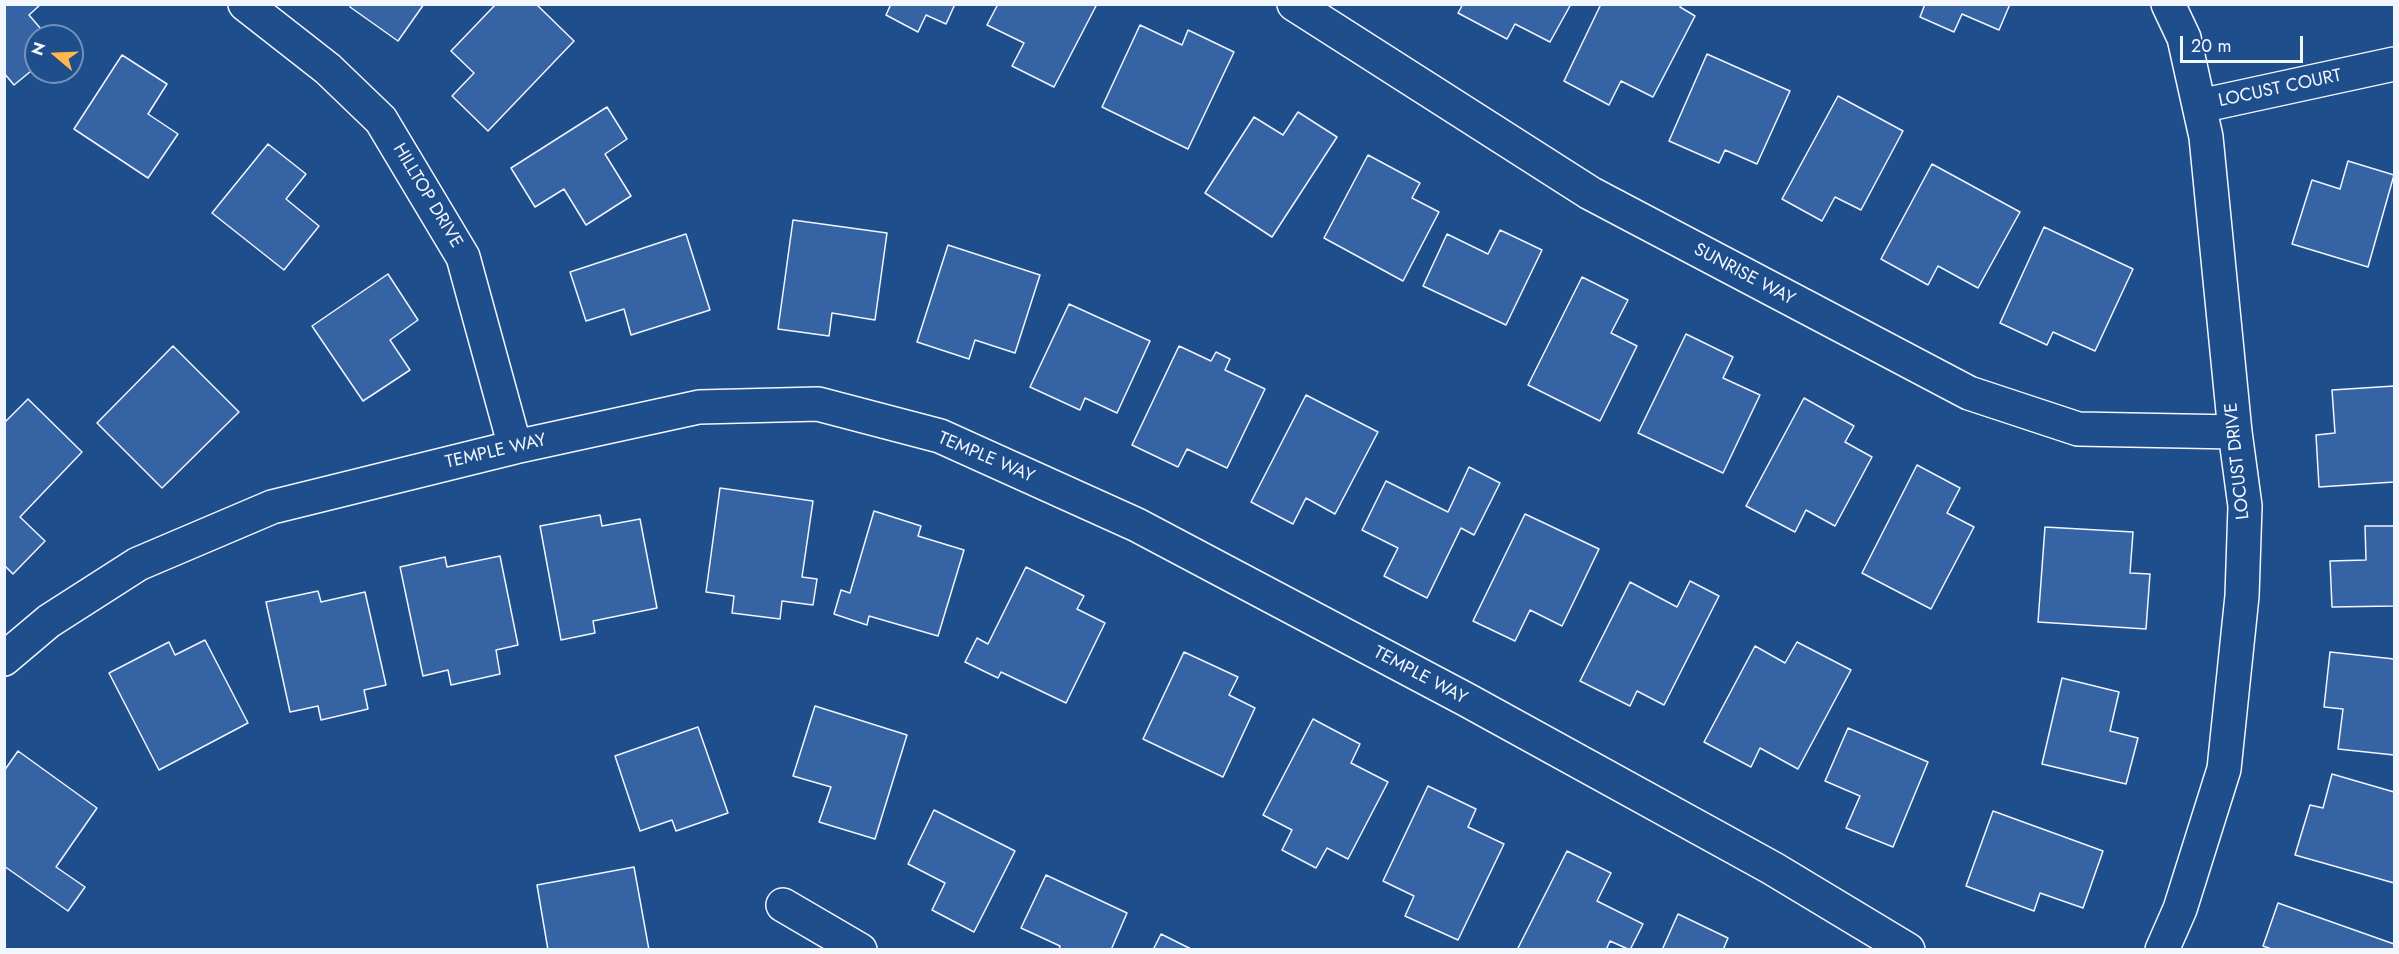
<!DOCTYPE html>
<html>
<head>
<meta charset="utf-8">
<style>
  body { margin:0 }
  #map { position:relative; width:2399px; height:954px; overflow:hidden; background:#1f4e8c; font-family:Jost,sans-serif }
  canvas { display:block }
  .frame { position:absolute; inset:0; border:6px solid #f2f6ff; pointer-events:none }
  .north { position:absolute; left:24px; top:24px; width:60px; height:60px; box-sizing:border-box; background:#1f4e8c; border:2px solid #7391ba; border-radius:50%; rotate:289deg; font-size:16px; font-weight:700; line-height:24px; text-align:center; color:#f2f6ff }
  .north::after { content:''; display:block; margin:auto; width:21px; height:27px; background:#ffb74d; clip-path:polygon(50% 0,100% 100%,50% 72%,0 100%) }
  .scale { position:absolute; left:2180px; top:36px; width:123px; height:27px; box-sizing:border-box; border:3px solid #f2f6ff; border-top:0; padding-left:8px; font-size:18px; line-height:21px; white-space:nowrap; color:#f2f6ff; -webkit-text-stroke:4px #1f4e8c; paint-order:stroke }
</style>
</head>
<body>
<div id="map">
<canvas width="2399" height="954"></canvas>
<div class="frame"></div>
<div class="north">N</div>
<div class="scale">20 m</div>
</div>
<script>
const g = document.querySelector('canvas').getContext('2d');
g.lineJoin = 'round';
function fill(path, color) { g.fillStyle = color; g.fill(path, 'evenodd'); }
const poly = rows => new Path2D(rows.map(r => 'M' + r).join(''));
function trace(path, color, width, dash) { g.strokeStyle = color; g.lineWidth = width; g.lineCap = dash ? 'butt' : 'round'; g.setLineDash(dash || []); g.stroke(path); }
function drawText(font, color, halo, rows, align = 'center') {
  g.font = font + ' Jost,sans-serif'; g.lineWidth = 4.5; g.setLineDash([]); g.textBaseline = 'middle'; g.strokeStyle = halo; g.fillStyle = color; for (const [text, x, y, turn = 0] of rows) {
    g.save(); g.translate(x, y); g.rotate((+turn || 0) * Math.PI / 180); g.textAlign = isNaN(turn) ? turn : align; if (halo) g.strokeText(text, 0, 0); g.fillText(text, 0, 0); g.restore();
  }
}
const building = poly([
  [4,4,41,4,29,15,47,36,36,36,36,67,14,85,4,73,4,4],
  [351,4,424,4,398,41,350,7,351,4],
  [496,4,536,4,574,41,488,131,452,96,474,73,451,51,496,4],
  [891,4,955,4,946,24,926,15,918,32,886,15,891,4],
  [998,4,1097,4,1054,87,1012,66,1024,43,987,25,998,4],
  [1463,4,1571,4,1550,42,1515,24,1507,39,1458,13,1463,4],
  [1601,4,1681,4,1680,7,1695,16,1653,97,1621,81,1609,105,1564,81,1601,4],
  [1925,4,2010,4,1999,30,1962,14,1954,32,1920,17,1925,4],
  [1140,25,1182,45,1188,30,1234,52,1188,149,1102,107,1140,25],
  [1707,54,1790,91,1757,164,1725,150,1719,163,1669,141,1707,54],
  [122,55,167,84,148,114,178,134,148,178,74,129,122,55],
  [1838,96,1903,131,1861,210,1835,197,1822,221,1782,199,1838,96],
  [607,107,627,139,605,154,631,196,586,225,564,189,535,207,511,168,607,107],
  [1298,112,1337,137,1272,237,1205,193,1254,117,1283,135,1298,112],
  [268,144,306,174,286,199,319,226,284,270,212,213,268,144],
  [1368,155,1420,183,1412,198,1439,212,1403,281,1324,238,1368,155],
  [2348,161,2394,175,2368,267,2292,244,2312,180,2340,189,2348,161],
  [1932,164,2020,212,1978,288,1938,266,1928,285,1881,259,1932,164],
  [793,220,887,233,875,320,832,313,829,336,778,329,793,220],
  [2044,227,2133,269,2095,351,2053,332,2047,345,2000,323,2044,227],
  [1500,230,1542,250,1506,325,1423,286,1447,234,1488,254,1500,230],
  [686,234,710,310,631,335,624,309,586,321,570,272,686,234],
  [948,245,1040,275,1015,353,975,340,969,359,917,342,948,245],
  [388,274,418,320,390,340,410,370,363,401,312,326,388,274],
  [1582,277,1628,300,1611,333,1637,346,1600,421,1528,385,1582,277],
  [1069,304,1150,341,1117,413,1085,398,1080,410,1030,387,1069,304],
  [1686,334,1733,357,1723,378,1760,395,1723,473,1638,433,1686,334],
  [173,346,239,412,162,488,97,423,173,346],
  [1179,346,1211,361,1216,352,1230,359,1225,370,1265,389,1227,468,1187,449,1178,467,1132,445,1179,346],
  [2394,386,2394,482,2319,487,2316,435,2335,433,2332,390,2394,386],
  [1306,395,1378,432,1335,514,1306,498,1293,524,1251,502,1306,395],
  [1804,398,1854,426,1845,442,1872,457,1835,526,1806,510,1795,532,1746,506,1804,398],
  [28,399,82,452,20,517,45,541,13,574,4,565,4,423,28,399],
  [1917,465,1960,488,1947,513,1974,527,1931,609,1862,573,1917,465],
  [1469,467,1500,483,1474,535,1461,528,1427,598,1384,576,1398,548,1362,530,1386,481,1448,512,1469,467],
  [720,488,813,501,802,577,817,579,813,605,782,601,780,619,732,613,734,596,706,592,720,488],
  [874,511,921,526,918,536,964,550,938,636,869,616,867,625,834,614,841,590,850,593,874,511],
  [1525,514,1599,549,1562,626,1530,610,1515,641,1473,621,1525,514],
  [600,515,602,526,640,519,657,608,593,621,595,633,561,640,540,526,600,515],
  [2365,526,2394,526,2394,606,2332,607,2330,561,2366,560,2365,526],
  [2045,527,2133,532,2130,573,2150,574,2146,629,2038,622,2045,527],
  [500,556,518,645,496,650,500,674,451,685,448,670,423,676,400,567,445,557,447,567,500,556],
  [1026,567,1084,596,1077,609,1105,623,1066,703,1001,672,998,678,965,662,977,638,988,644,1026,567],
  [1690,581,1719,596,1664,705,1637,691,1630,706,1580,681,1630,582,1677,607,1690,581],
  [318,591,321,602,365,592,386,685,364,690,368,709,321,720,318,706,290,712,266,602,318,591],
  [205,640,248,723,159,770,109,673,169,642,175,655,205,640],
  [1797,642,1851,670,1798,769,1760,748,1751,767,1704,742,1755,646,1785,663,1797,642],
  [1184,652,1238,677,1229,695,1255,708,1223,777,1143,739,1184,652],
  [2330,652,2394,659,2394,755,2338,749,2343,709,2324,707,2330,652],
  [2062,678,2119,692,2110,731,2138,738,2126,784,2042,764,2062,678],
  [815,706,907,735,875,839,819,822,831,787,793,776,815,706],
  [1313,719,1360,744,1351,763,1388,782,1348,859,1327,848,1316,868,1282,850,1292,830,1263,815,1313,719],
  [698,727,728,813,676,831,672,820,640,831,615,756,698,727],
  [1848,728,1928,762,1893,847,1846,828,1860,796,1825,781,1848,728],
  [18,751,97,808,56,867,85,887,68,911,4,866,4,771,18,751],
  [2332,774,2394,792,2394,883,2295,855,2310,805,2323,808,2332,774],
  [1428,786,1476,809,1468,827,1504,844,1458,940,1405,916,1414,896,1383,881,1428,786],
  [934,810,1015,851,974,932,932,910,945,883,908,864,934,810],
  [1993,811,2103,851,2083,908,2040,893,2034,911,1966,886,1993,811],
  [1567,851,1611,873,1597,901,1643,924,1630,950,1610,941,1606,950,1517,950,1567,851],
  [634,867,649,950,548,950,537,885,634,867],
  [1046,875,1127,913,1111,950,1059,950,1060,946,1021,928,1046,875],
  [2278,903,2394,944,2394,950,2274,950,2263,946,2278,903],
  [1678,914,1728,938,1723,950,1662,950,1678,914],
  [1161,934,1193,950,1153,950,1161,934]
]);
fill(building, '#3563a3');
trace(building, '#f2f6ff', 1.5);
const minor = poly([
  [245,4,328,69,381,120,463,257,515,447],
  [1294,4,1590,193,1969,393,2078,429,2235,432],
  [2200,106,2394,64],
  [4,659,49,621,138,564,272,507,515,447,699,407,818,404,940,436,1137,525,1467,700,1772,868,1908,950],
  [783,905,860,950],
  [2162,950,2180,909,2224,769,2242,596,2245,506,2235,432,2206,137,2184,38,2168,4]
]);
trace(minor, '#f2f6ff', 36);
trace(minor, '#1f4e8c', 33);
drawText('18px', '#f2f6ff', '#1f4e8c', [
  ["LOCUST COURT",2280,89,-12],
  ["HILLTOP DRIVE",427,196,59],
  ["SUNRISE WAY",1744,275,28],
  ["TEMPLE WAY",496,452,-13],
  ["TEMPLE WAY",986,458,23],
  ["LOCUST DRIVE",2238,461,-96],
  ["TEMPLE WAY",1420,676,28]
]);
</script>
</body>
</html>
